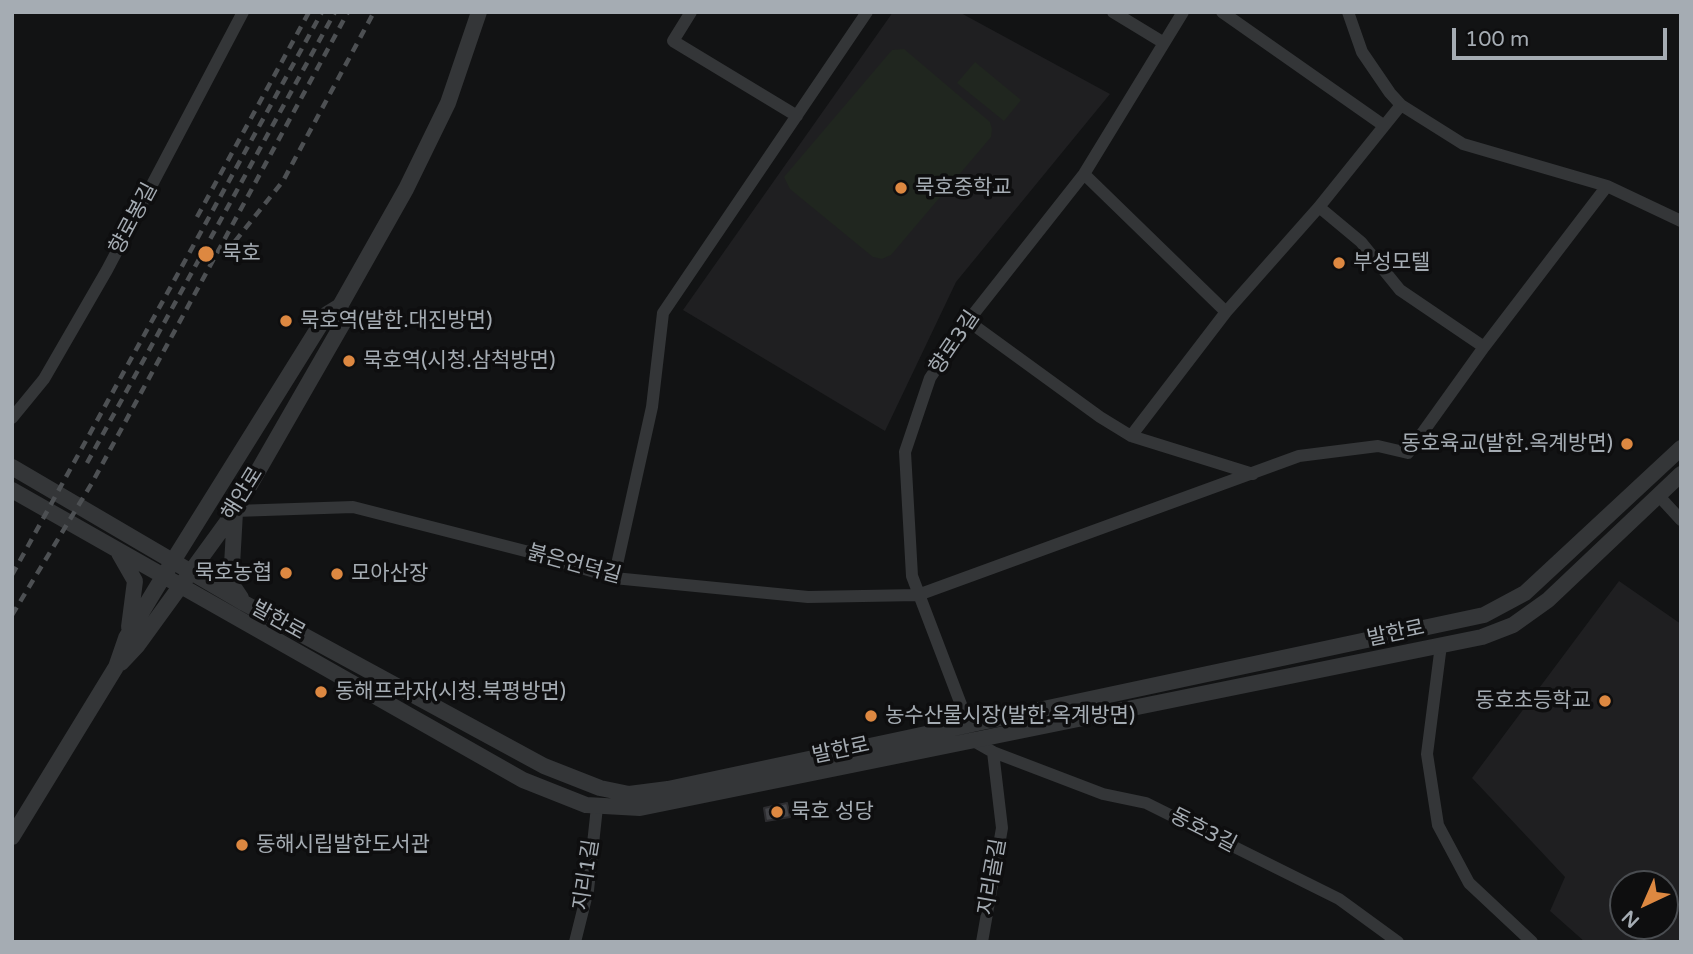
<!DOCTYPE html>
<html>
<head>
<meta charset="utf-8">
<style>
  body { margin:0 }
  #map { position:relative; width:1693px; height:954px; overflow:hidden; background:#121314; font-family:"Varela Round",sans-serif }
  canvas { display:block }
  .frame { position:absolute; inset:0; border:14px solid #a5acb3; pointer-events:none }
  .north { position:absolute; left:1609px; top:870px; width:70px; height:70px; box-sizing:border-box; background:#0e0e0f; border:2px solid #4a4d51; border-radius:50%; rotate:224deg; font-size:19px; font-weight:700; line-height:28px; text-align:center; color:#a5acb3 }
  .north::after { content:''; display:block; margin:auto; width:24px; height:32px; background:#dd8841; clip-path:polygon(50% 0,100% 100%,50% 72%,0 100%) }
  .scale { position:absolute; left:1452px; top:28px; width:215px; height:32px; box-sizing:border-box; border:4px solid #a5acb3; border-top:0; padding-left:9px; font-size:21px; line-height:24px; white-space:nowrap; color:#a5acb3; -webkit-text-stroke:5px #0e0e0f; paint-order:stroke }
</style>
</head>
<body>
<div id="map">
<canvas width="1693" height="954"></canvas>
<div class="frame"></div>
<div class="north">N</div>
<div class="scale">100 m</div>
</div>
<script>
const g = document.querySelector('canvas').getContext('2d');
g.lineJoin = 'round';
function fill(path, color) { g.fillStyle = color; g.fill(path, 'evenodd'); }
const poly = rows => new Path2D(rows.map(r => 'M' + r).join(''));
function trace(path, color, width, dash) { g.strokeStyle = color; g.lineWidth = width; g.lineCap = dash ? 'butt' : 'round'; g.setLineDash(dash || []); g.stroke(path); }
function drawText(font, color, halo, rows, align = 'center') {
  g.font = font + ' "Varela Round","Noto Sans KR",sans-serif'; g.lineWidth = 7; g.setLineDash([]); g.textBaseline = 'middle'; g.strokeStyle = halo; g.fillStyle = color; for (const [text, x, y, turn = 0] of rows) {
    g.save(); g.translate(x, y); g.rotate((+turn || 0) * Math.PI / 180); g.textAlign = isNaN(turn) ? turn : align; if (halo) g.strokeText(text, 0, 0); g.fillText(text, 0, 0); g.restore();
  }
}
fill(poly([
  [893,12,959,12,1110,94,956,282,885,431,683,310],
  [1619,581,1681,624,1681,942,1585,942,1550,911,1565,877,1472,778],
  [1623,884,1665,884,1665,926,1623,926]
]), '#1f1f21');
fill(poly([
  [904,49,990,122,992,129,991,137,891,255,882,259,873,257,790,189,784,177,892,50],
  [975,62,1021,100,1004,121,957,83]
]), '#20261f');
const building = poly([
  [787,803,790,817,766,821,764,808,787,803]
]);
fill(building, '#424347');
trace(building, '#2d2d30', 2);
trace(poly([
  [691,12,673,41,797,116],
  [1113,12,1164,43],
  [1222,12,1383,125],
  [1348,12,1362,52,1390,93,1401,105,1463,144,1607,186,1681,221],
  [1084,174,1226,312],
  [1319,207,1361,242,1400,290,1484,347],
  [968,321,1100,417,1131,436,1253,474],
  [12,418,44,379,107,270,243,12],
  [1131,436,1226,312,1319,207,1401,105],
  [1658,495,1681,520],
  [235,511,353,507,533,553,614,578,808,597,918,595,1299,456,1378,446,1408,453,1484,347,1607,186],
  [614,578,652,407,663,313,867,12],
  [1441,645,1427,754,1438,825,1469,883,1532,942],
  [968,723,912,576,905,452,930,378,968,321,1084,174,1183,12],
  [972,740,993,752,1002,828,982,942],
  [993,752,1103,794,1146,803,1339,899,1398,942],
  [575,942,588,890,597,807]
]), '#343638', 12);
trace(poly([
  [12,467,244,603,544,766,600,788,629,794,668,789,1484,615,1525,593,1681,448],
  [12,490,523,780,586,805,640,808,1482,637,1513,625,1548,600,1681,474],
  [235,512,231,583,241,598],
  [119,553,135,581,129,627],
  [121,663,137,646,235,511,343,323,340,306],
  [12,837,116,667,126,638,163,577,327,314,340,306,406,189,448,103,479,12]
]), '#343638', 16);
trace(poly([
  [197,217,309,12],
  [225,254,283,181,374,12],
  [87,463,335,12],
  [12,575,322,12],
  [12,615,92,483,348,12]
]), '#4d5053', 4.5, [9, 7]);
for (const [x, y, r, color] of [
  [901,188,7,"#dd8841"],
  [206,254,9,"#dd8841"],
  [1339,263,7,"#dd8841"],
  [286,321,7,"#dd8841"],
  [349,361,7,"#dd8841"],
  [1627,444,7,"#dd8841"],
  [286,573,7,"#dd8841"],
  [337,574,7,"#dd8841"],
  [321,692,7,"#dd8841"],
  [1605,701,7,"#dd8841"],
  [871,716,7,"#dd8841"],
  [777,812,7,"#dd8841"],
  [242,845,7,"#dd8841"]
]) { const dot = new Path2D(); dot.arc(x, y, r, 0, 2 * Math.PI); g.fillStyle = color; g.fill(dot); trace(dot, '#0e0e0f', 2.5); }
drawText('21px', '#a5acb3', '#0e0e0f', [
  ["묵호중학교",915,188],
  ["묵호",222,254],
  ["부성모텔",1353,263],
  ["묵호역(발한.대진방면)",300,321],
  ["묵호역(시청.삼척방면)",363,361],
  ["동호육교(발한.옥계방면)",1613,444,"right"],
  ["묵호농협",272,573,"right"],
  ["모아산장",351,574],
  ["동해프라자(시청.북평방면)",335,692],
  ["동호초등학교",1591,701,"right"],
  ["농수산물시장(발한.옥계방면)",885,716],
  ["묵호 성당",791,812],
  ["동해시립발한도서관",256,845]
], 'left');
drawText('21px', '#a5acb3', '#0e0e0f', [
  ["향로봉길",134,219,-62],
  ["향로3길",955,343,-56],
  ["해안로",243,494,-58],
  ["붉은언덕길",574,565,15],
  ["발한로",278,621,29],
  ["발한로",1396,634,-12],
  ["발한로",841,751,-12],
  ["동호3길",1203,831,27],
  ["지리1길",587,875,-81],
  ["지리골길",993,877,-80]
]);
</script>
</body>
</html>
